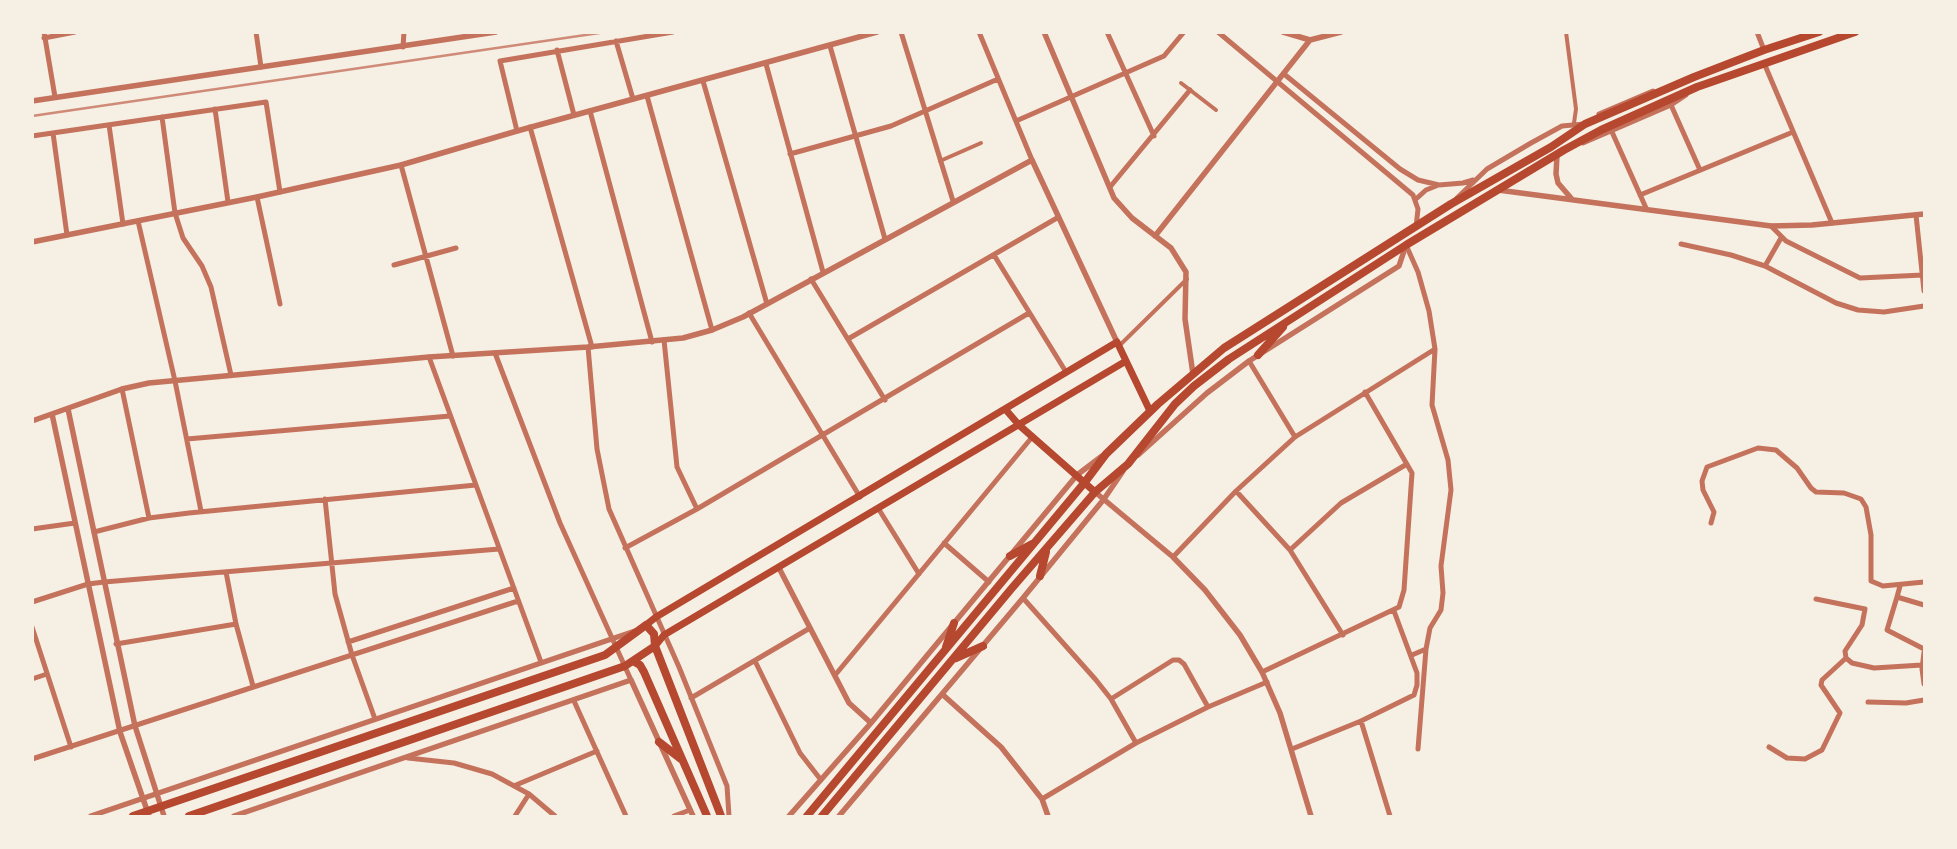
<!DOCTYPE html>
<html>
<head>
<meta charset="utf-8">
<style>
  body { margin:0 }
  #map { position:relative; width:1957px; height:849px; overflow:hidden; background:#f6efe4; font-family:"Roboto Condensed",sans-serif }
  canvas { display:block }
  .frame { position:absolute; inset:0; border:34px solid #f6efe4; pointer-events:none }
</style>
</head>
<body>
<div id="map">
<canvas width="1957" height="849"></canvas>
<div class="frame"></div>
</div>
<script>
const g = document.querySelector('canvas').getContext('2d');
g.lineJoin = 'round';
const poly = rows => new Path2D(rows.map(r => 'M' + r).join(''));
function trace(path, color, width, dash) { g.strokeStyle = color; g.lineWidth = width; g.lineCap = dash ? 'butt' : 'round'; g.setLineDash(dash || []); g.stroke(path); }
trace(poly([
  [1566,32,1576,109,1574,123],
  [1181,83,1216,110],
  [940,161,981,143],
  [1119,346,1187,279]
]), '#c5725c', 4);
trace(poly([
  [44,32,55,97],
  [256,32,261,67],
  [901,32,953,201],
  [979,32,1032,160],
  [1107,32,1154,136],
  [1218,32,1413,195,1418,209,1416,227],
  [1757,32,1764,50],
  [44,38,75,32],
  [616,41,633,99],
  [830,46,885,239],
  [403,47,404,32],
  [557,50,574,115],
  [1764,63,1832,223],
  [766,64,823,272],
  [1284,74,1400,169,1418,180,1439,185,1463,183,1473,180],
  [703,81,767,304],
  [647,96,712,330],
  [1671,105,1700,170],
  [215,109,228,202],
  [590,111,652,342],
  [1599,114,1653,91],
  [162,117,175,213,183,238,202,266,211,287,231,375],
  [1016,121,1164,56,1184,32],
  [109,125,123,224],
  [530,127,592,347],
  [517,131,500,61,673,32],
  [1612,132,1646,208],
  [53,133,67,235],
  [32,136,266,102,280,192],
  [1583,143,1671,105,1686,95],
  [790,154,891,126,998,79],
  [401,165,453,356],
  [1110,187,1190,90],
  [1640,195,1793,132],
  [257,197,280,304],
  [1416,199,1426,190,1436,186],
  [1456,199,1487,169,1531,143,1562,126,1584,124],
  [1916,215,1924,291],
  [138,221,175,381,201,511],
  [1771,226,1786,241,1860,278,1923,275],
  [1681,244,1731,255,1765,266,1836,303,1858,310,1884,312,1924,306],
  [1406,245,1418,272,1429,311,1435,349,1432,405,1448,460,1451,490,1441,566,1443,593,1441,610,1430,628,1426,649,1412,655],
  [994,255,1066,372],
  [394,265,456,248],
  [1765,266,1781,238],
  [811,279,885,400],
  [749,313,860,497],
  [848,339,1057,218],
  [664,340,677,467,697,509],
  [588,347,597,449,609,509,679,667,727,786,729,816],
  [495,353,560,523,631,680],
  [429,357,541,662],
  [1249,361,1295,437],
  [122,389,149,518],
  [187,439,450,416],
  [1236,491,1290,550,1343,635],
  [325,499,335,594,352,655,375,719],
  [878,508,919,574],
  [1711,523,1714,512,1703,490,1702,481,1707,467,1758,448,1776,450,1797,468,1811,488,1816,492,1844,493,1861,499,1866,507,1871,535,1871,581,1883,586,1924,582],
  [32,529,75,523],
  [94,532,149,518,189,513,476,485],
  [944,543,989,582],
  [625,548,697,509,1029,313],
  [1290,550,1341,503,1407,464],
  [1173,557,1236,491,1295,437,1435,349],
  [226,572,236,624,253,686],
  [1900,586,1897,597,1924,605],
  [1897,597,1887,630,1924,649],
  [1023,598,1096,680,1111,699,1136,743],
  [1816,599,1865,609,1862,625,1845,651,1846,658,1852,663,1874,668,1922,665],
  [32,602,88,584,104,582,499,549],
  [32,627,71,747],
  [348,642,514,588],
  [116,644,236,624],
  [1924,652,1922,669,1924,684],
  [755,661,800,753,821,780],
  [1262,672,1399,607,1404,590,1412,473,1365,392],
  [836,674,1033,436],
  [32,679,47,674],
  [691,698,810,628],
  [1111,699,1173,660,1179,660,1184,664,1208,707],
  [574,701,626,816],
  [1868,702,1906,703,1924,700],
  [1361,721,1390,816],
  [1769,747,1787,758,1805,759,1822,750,1840,713,1821,685,1822,680,1846,658],
  [1292,749,1361,721,1414,695,1417,685,1417,673,1394,611],
  [1418,749,1426,649],
  [408,758,454,763,492,774,529,794,555,816],
  [32,759,518,601],
  [516,785,597,751],
  [1042,799,1136,743,1208,707,1267,682],
  [515,816,529,794],
  [674,816,690,810]
]), '#c5725c', 5);
trace(poly([
  [1044,32,1114,198,1132,218,1171,248,1186,272,1185,319,1193,374],
  [1283,32,1310,40],
  [32,101,496,32],
  [1557,155,1556,174,1558,183,1571,198],
  [1498,190,1771,226,1812,225,1924,214],
  [1155,236,1310,40,1341,32],
  [32,242,257,197,401,165,517,131,877,32],
  [68,409,135,726,164,816],
  [52,414,120,732,149,816],
  [32,421,122,389,149,383,429,357,588,347,683,338,712,330,743,317,1032,160,1117,342],
  [1138,455,1207,393,1249,361,1399,266,1406,245],
  [1095,492,1173,557,1205,590,1240,635,1262,672,1280,713,1311,816],
  [779,568,849,703,871,723],
  [942,694,1001,747,1042,799,1048,816],
  [91,816,638,630],
  [234,816,631,680,693,816],
  [789,816,871,723,1077,475,1102,456],
  [839,816,1023,598,1104,499,1123,471]
]), '#c5725c', 5.5);
trace(poly([
  [1006,410,1019,425,1095,492],
  [646,625,656,617,1117,342,1150,411],
  [655,646,664,635,1126,361]
]), '#b5482f', 7);
trace(poly([
  [1258,355,1283,327],
  [1010,556,1032,544],
  [1040,576,1046,552],
  [946,647,954,623],
  [956,658,983,646],
  [633,661,640,665,644,672,707,816],
  [659,742,681,759],
  [133,816,605,655,646,625,654,634,655,646,721,816],
  [189,816,625,666,655,646],
  [807,816,1085,482,1106,454,1158,404,1224,348,1451,204,1551,147,1585,124,1694,77,1764,50,1819,32],
  [822,816,1012,588,1095,492,1128,464,1175,404,1194,386,1229,359,1406,245,1564,150,1601,130,1697,87,1855,32]
]), '#b5482f', 8);
trace(poly([
  [32,116,606,32]
]), '#cf8b77', 2.5);
</script>
</body>
</html>
